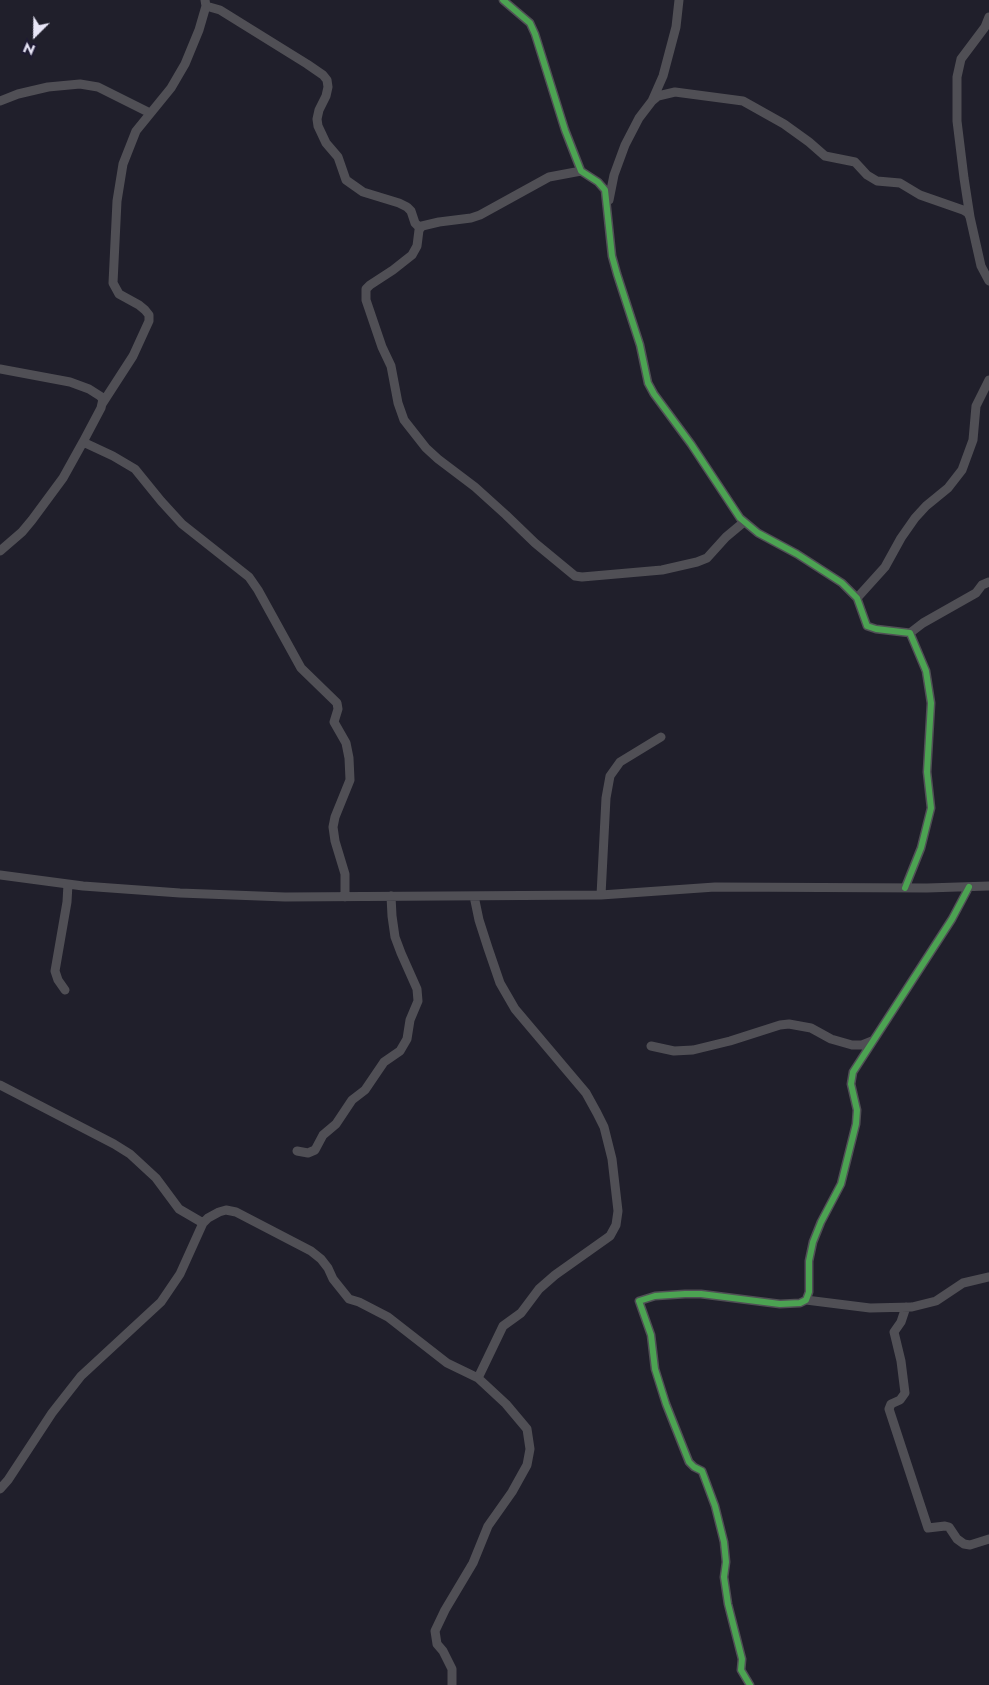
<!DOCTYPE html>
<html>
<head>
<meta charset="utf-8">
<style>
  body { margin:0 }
  #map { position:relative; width:989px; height:1685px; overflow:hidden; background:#201f2b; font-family:Jost,sans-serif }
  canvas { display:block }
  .north { position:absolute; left:10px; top:10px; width:50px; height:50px; -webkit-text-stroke:4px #1d1931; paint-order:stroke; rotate:203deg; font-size:14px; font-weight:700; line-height:20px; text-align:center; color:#e8e6f7 }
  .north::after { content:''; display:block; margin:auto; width:18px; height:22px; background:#e8e6f7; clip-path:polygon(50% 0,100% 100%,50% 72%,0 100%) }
</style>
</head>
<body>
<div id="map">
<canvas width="989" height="1685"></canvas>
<div class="north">N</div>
</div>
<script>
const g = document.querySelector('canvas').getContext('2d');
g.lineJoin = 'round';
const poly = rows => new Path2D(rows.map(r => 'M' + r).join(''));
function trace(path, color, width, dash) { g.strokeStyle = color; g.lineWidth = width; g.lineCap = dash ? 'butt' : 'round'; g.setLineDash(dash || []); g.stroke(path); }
trace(poly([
  [503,0,530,23,535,34,565,130,581,171,598,182,605,190,612,256,617,274,640,345,648,383,654,394,691,444,740,518,758,533,797,554,842,583,857,598,867,626,876,629,910,633,926,671,931,703,927,772,931,808,921,848,905,888],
  [206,6,220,10,307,64,323,75,327,80,328,87,326,96,319,110,317,119,318,126,326,143,338,157,346,180,363,192,399,203,407,207,411,211,415,223,420,228],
  [0,101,18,94,48,87,80,84,98,87,150,113],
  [652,101,658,96,675,92,743,101,784,124,809,142,825,156,855,162,867,175,877,181,900,183,920,195,963,210,968,213,970,217,981,266,989,281],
  [581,171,549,177,480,215,471,218,439,222,422,226,419,230,417,246,412,255,393,270,370,285,366,289,366,300,382,347,391,366,398,403,404,420,426,448,438,459,475,487,506,515,535,543,575,576,582,577,662,570,697,562,707,558,726,537,744,522],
  [609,200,614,175,625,145,639,118,652,101,663,76,676,27,679,0],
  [970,217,964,178,957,121,957,77,961,59,985,27,989,17],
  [0,369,70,382,89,389,100,396,103,399,101,408,83,442,113,456,135,469,161,501,182,524,249,577,258,590,301,668,337,703,338,709,334,722,346,743,349,758,350,780,335,817,333,827,335,841,345,874,345,897],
  [102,404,133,356,149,321,149,315,145,310,139,305,119,294,113,283,117,201,123,164,136,131,171,88,185,64,199,30,206,6,205,0],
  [0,551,22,532,32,520,63,478,83,442],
  [857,598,885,567,901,538,915,518,926,506,948,488,962,470,973,440,976,406,989,380],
  [910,633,923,623,976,593,982,585,989,582],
  [0,875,83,886,180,893,285,897,601,895,715,887,927,888,989,886],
  [601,895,606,798,610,776,620,762,661,737],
  [474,896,479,920,488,948,500,983,515,1009,586,1093,597,1113,604,1127,612,1159,618,1211,616,1225,610,1236,555,1275,539,1289,521,1313,503,1326,478,1378],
  [65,990,58,980,55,971,67,902,68,884],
  [651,1046,674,1051,693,1050,730,1041,780,1025,789,1024,811,1028,831,1039,852,1045,862,1045,872,1041],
  [0,1085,114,1144,130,1154,156,1178,179,1209,203,1223],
  [297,1151,308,1153,315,1150,323,1135,336,1124,352,1100,365,1090,384,1062,400,1051,407,1039,410,1020,418,1001,417,989,401,953,395,937,392,916,391,896],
  [806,1300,870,1308,912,1307,936,1301,963,1283,989,1277],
  [906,1307,901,1322,894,1332,901,1361,905,1393,900,1400,891,1404,889,1409,928,1528,945,1526,949,1527,957,1539,964,1544,970,1545,989,1539],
  [0,1489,8,1480,52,1413,81,1376,161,1302,180,1274,203,1223,208,1218,219,1212,226,1210,236,1212,311,1251,321,1259,328,1268,333,1279,349,1299,359,1302,388,1317,447,1363,478,1378,506,1404,527,1429,530,1449,527,1465,512,1492,488,1526,473,1563,445,1610,435,1631,437,1644,443,1651,452,1669,452,1685],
  [750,1685,741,1670,742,1659,728,1604,724,1577,726,1562,724,1542,715,1506,702,1471,694,1467,689,1462,666,1404,655,1369,651,1335,639,1301,655,1296,685,1294,701,1294,780,1304,800,1303,806,1300,809,1292,809,1261,813,1242,821,1222,841,1184,856,1124,857,1110,851,1084,853,1072,952,919,969,887]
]), '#504f55', 9);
trace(poly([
  [503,0,530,23,535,34,565,130,581,171,598,182,605,190,612,256,617,274,640,345,648,383,654,394,691,444,740,518,758,533,797,554,842,583,857,598,867,626,876,629,910,633,926,671,931,703,927,772,931,808,921,848,905,888],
  [750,1685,741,1670,742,1659,728,1604,724,1577,726,1562,724,1542,715,1506,702,1471,694,1467,689,1462,666,1404,655,1369,651,1335,639,1301,655,1296,685,1294,701,1294,780,1304,800,1303,806,1300,809,1292,809,1261,813,1242,821,1222,841,1184,856,1124,857,1110,851,1084,853,1072,952,919,969,887]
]), '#4ca352', 6);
</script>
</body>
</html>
